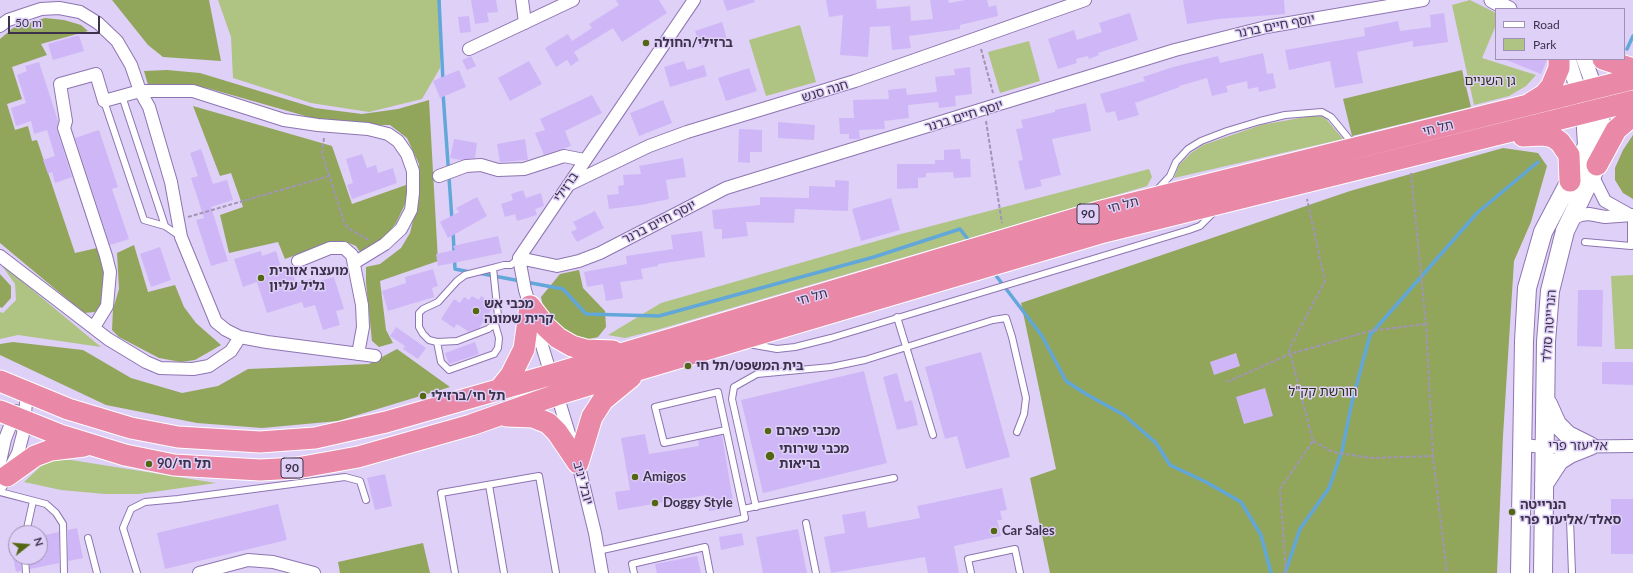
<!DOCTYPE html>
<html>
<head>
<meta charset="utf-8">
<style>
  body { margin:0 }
  #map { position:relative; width:1633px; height:573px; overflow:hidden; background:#dfd0f7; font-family:Lato,sans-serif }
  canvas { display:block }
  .legend { position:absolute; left:1495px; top:8px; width:130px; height:52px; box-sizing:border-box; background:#dfd0f7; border:1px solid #9e91b3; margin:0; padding:5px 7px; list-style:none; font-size:12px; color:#3c324c }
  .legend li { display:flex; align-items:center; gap:8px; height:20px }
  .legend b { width:20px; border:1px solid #9e91b3 }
  .north { position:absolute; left:8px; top:525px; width:40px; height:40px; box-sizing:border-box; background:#dfd0f7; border:1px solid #9e91b3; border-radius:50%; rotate:73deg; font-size:11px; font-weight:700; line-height:16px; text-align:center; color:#3c324c }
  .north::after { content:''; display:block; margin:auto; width:14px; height:18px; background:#536611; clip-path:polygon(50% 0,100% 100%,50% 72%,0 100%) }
  .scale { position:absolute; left:8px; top:16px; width:92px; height:18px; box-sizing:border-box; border:2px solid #3c324c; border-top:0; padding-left:5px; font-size:12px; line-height:14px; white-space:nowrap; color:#3c324c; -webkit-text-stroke:3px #dfd0f7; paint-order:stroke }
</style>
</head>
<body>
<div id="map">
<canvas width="1633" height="573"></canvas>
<ul class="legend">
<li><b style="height:5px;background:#fff"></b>Road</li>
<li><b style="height:11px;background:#afc382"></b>Park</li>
</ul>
<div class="north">N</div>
<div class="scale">50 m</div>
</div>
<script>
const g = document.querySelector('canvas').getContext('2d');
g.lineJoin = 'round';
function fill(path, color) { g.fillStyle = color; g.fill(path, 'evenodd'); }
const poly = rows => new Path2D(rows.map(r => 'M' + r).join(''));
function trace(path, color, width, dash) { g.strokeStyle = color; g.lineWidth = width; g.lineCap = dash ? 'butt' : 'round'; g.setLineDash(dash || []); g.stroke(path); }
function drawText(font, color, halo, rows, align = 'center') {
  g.font = font + ' Lato,"Noto Sans Hebrew",sans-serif'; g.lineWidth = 3; g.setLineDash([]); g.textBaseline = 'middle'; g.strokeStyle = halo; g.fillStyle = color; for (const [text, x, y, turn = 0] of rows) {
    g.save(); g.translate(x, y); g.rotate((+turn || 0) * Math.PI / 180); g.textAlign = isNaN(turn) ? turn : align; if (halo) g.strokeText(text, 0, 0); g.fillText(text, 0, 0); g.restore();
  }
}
fill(poly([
  [218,0,441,0,440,68,422,99,369,112,311,103,233,78,231,37],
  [1470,0,1496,13,1496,25,1482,58,1536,75,1526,86,1509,96,1474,105,1452,5],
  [800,25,816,82,766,96,749,40],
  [1029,41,1040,81,1000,93,988,52],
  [1311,116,1321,116,1327,120,1343,139,1174,178,1179,165,1191,153,1203,145,1261,125],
  [1149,169,1152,177,1147,186,660,329,625,338,608,335,661,303,901,234],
  [0,263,101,347,18,335,0,339,0,312,3,313,16,300,15,284],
  [1633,275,1633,349,1615,349,1611,276],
  [52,460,71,460,216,483,139,494,105,494,61,490,24,482,40,467]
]), '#afc382');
fill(poly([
  [112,0,209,0,221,61,163,57,148,45],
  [45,18,64,20,81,25,88,31,41,44,47,55,12,67,22,99,7,104,15,130,28,126,32,141,37,140,75,253,97,248,105,274,102,304,95,312,84,313,0,243,0,39,13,28],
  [167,70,200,73,315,108,362,114,398,109,429,100,438,261,380,281,386,330,393,343,379,347,372,341,366,283,366,267,380,264,401,248,410,233,420,192,419,164,407,138,390,125,357,125,316,119,207,88,183,84,148,85,144,71],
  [1462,70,1471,107,1352,136,1343,99],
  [193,106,332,146,352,204,406,185,407,200,396,223,381,242,362,255,356,246,344,241,331,242,285,259,278,242,229,253,220,215,243,207,231,173,220,176],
  [1633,135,1633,199,1623,193,1615,180,1615,168,1623,150],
  [1503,148,1538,153,1547,166,1531,222,1514,261,1503,436,1497,573,1050,573,1030,478,1056,469,1021,303,1350,191],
  [134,245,148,292,175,285,184,307,196,323,221,345,195,360,181,362,159,358,119,337,112,330,113,309,119,289,117,253],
  [579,270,583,288,605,311,606,327,598,337,586,340,571,334,558,325,543,306,541,297,560,274],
  [0,274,11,286,11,298,2,308,0,307],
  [13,342,83,350,131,378,182,393,218,386,248,369,369,364,397,349,450,387,338,421,262,428,197,423,106,405,0,355,0,344],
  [423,543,430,573,340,573,338,562]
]), '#91a65b');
trace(poly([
  [439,0,443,81],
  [1627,49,1633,36],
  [443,93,452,220],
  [453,231,455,269,470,272],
  [478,273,563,289,586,314,659,316,874,257,960,229,970,242],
  [994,273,1042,336,1066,381,1086,394,1124,415,1156,443,1170,465,1206,482,1241,502,1261,535,1271,573],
  [1285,573,1300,529,1329,488,1342,451,1352,402,1370,335,1477,213,1538,162]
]), '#62a7da', 3.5);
fill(poly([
  [471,0,496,0,498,12,487,13,489,22,475,24],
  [616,0,659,0,667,13,622,42,613,28,574,52,579,60,571,66,567,60,556,67,545,48,568,34,572,41,592,28,589,24,619,5],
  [723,0,754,0,755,2,727,11],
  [826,0,876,0,877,9,910,6,911,21,933,19,930,0,948,0,949,3,965,0,987,0,989,7,996,5,998,16,960,25,960,29,909,36,911,48,892,50,890,26,870,27,868,57,840,55,843,15,829,17],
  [1183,0,1284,0,1285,14,1219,19,1187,24],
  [1130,13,1138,40,1098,53,1099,55,1089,59,1088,56,1076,59,1077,63,1058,69,1048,39,1074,30,1077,40,1102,32,1099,23],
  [1444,13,1448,42,1413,47,1413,41,1357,52,1363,83,1335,88,1330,61,1289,70,1285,50,1365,36,1364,28,1398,21,1400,31,1431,27,1430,15],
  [469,16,471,32,460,33,458,17],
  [722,22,727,39,701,48,695,31],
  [79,35,84,51,53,60,48,44],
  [1263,53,1267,74,1273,73,1276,88,1259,92,1258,87,1248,89,1247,81,1226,86,1228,92,1212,96,1207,78,1179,86,1180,87,1135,103,1139,115,1118,121,1115,111,1106,113,1100,94,1145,81,1143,77,1173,67,1218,56,1220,63],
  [471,56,476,66,467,70,462,60],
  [1504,59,1547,59,1547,60,1541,74],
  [529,61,542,84,510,101,498,78],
  [684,61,687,70,704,65,707,76,670,87,664,67],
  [39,62,58,121,57,130,72,177,55,183,52,172,48,174,43,160,55,156,47,130,34,134,31,121,16,126,11,108,26,103,17,75,27,71,25,66],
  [970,67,972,94,955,96,956,106,939,108,938,102,908,105,909,118,884,121,885,129,859,130,860,139,849,139,849,134,840,134,839,118,854,118,853,100,889,99,888,90,906,88,907,95,937,92,935,77,955,75,954,69],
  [749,68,757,91,726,101,718,78],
  [459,70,466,87,440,98,433,81],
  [592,95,602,113,565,131,571,146,544,155,535,133,545,130,540,119],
  [663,100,672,123,639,136,630,113],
  [1086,103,1091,131,1052,139,1061,175,1040,180,1042,186,1025,190,1018,161,1023,160,1016,129,1023,128,1021,120,1055,112,1055,110],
  [778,122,815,125,814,140,778,138],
  [739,129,762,130,762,152,750,152,750,163,738,162],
  [99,130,118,187,112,189,129,239,110,245,75,138],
  [454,139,477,143,475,158,461,160,450,158],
  [525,139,528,160,500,162,497,144],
  [201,149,213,184,227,180,233,200,211,207,228,261,211,266,196,220,204,218,191,178,198,176,190,153],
  [960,149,961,159,970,159,971,177,954,178,953,172,926,173,926,177,918,178,918,188,897,189,897,164,935,164,935,160,944,160,944,150],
  [362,154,367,168,376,165,378,173,393,168,397,183,352,199,347,185,353,183,346,159],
  [683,158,686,177,666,180,669,199,641,205,609,209,607,195,619,194,618,186,624,185,623,175,641,174,639,166],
  [835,180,849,181,848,211,795,209,794,223,746,222,748,236,722,239,722,229,714,229,712,210,760,205,760,197,809,198,809,186,835,187],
  [523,190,526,198,541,193,544,206,535,209,537,215,517,221,515,214,505,217,501,204,513,200,511,194],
  [477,197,487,216,448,238,440,222,459,212,456,208],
  [891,198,900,230,861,241,852,209],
  [595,211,604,228,577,242,571,232,577,229,573,222],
  [702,231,705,257,658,264,658,266,641,269,643,279,620,282,623,298,606,301,603,284,587,287,584,272,627,264,626,256,673,249,671,235],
  [498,236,502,253,438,266,436,254,455,250,453,246],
  [160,247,171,280,151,287,140,254],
  [261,251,262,256,276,251,282,271,291,268,296,283,314,278,315,282,334,277,344,309,336,311,340,325,323,330,315,305,304,308,302,302,267,313,257,282,243,287,234,259],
  [433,269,438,286,432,288,434,297,388,311,382,291,406,283,405,277],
  [1578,290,1603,290,1602,347,1577,346],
  [472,296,479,300,481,296,492,303,493,307,479,328,469,332,457,324,454,328,441,319,454,299,460,303,464,297,469,300],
  [396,327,426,348,418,359,403,349,405,346,390,336],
  [475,342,479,354,449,364,445,353],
  [981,352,1010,457,966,469,957,436,945,439,925,367],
  [1236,353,1240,366,1214,375,1210,362],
  [1602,362,1633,362,1633,385,1602,384],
  [864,371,887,463,763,493,741,400],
  [897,373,905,402,912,400,918,425,897,430,883,377],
  [1265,388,1273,416,1244,424,1236,397],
  [645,434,649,454,699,446,698,440,722,435,734,507,709,511,707,495,618,510,615,492,630,490,621,438],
  [385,474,392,506,375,510,367,478],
  [1002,488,1007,510,1000,511,1002,520,997,520,1001,536,954,546,959,573,928,573,925,557,831,573,824,537,845,533,842,515,865,511,868,528,920,518,917,506],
  [1611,499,1633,499,1633,554,1611,554],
  [278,504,287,540,165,569,157,533],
  [77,528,83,558,68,561,68,530],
  [798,529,807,573,763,573,756,537],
  [59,532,59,563,30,569,30,557,40,557,40,536],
  [742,533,744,545,721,550,719,537],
  [697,556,701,573,657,573,655,564],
  [13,557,21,557,21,571,16,572]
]), '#cfb7f7');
const service = poly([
  [122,96,165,226,181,237],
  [104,101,144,220,165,226],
  [1157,190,1170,176,1176,162,1188,149,1201,141,1227,131,1260,121,1285,115,1322,112,1331,117,1349,139,1355,142],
  [1585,242,1631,246,1631,215],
  [493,268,498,316,495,324,488,329,457,341,437,342,429,340,423,334,419,327,419,313,423,309,438,302,457,281,465,275,493,268,504,265,511,265,519,258],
  [897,317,933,435],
  [437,342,441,362,449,370,494,354,498,348,499,338,495,324],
  [749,344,777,349,795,347,831,338,1189,230,1200,226,1215,211],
  [489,485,504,573],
  [0,492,46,504,56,513,63,524,64,573],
  [756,507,732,399,734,387,757,374,831,367,865,360,993,320,1006,318,1012,337,1026,398,1024,414,1017,432],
  [743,509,894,478],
  [1570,520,1572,573],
  [806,523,816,573],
  [26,533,33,501],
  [88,538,97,573],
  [598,551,745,518,718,392,655,407,664,443,726,430],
  [25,557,26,573],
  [137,573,123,528,131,509,145,502,178,499,345,477,360,481,366,500],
  [455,573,441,493,539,476,556,573],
  [634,573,632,564,705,547,710,573],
  [971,573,968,559,1015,549,1020,573]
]);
const minor = poly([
  [522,0,525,23],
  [0,26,8,20,41,9,59,8,80,12,98,23,117,41,131,65,140,91,104,101,96,74,60,84,66,121,64,128,106,256,110,272,107,306,94,327],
  [469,49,573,0],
  [1592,175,1605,201,1630,215],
  [439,176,466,166,481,165,498,170,524,169,564,156,584,160],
  [568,185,649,146,687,132,855,81,1085,0],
  [1570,220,1581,215,1589,214,1605,217,1633,215],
  [0,256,108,339,146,362,160,368,193,369,209,366,231,351,240,337],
  [519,258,557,266,579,261,600,253,726,188,1175,50,1266,27,1423,0],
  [298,261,330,248,344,248,352,255,362,305,363,327,358,354],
  [354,263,385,244,401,229,411,210,413,193,413,171,407,154,398,141,388,134,368,129,318,125,284,120,193,91,140,91,149,107,171,182,181,237,216,322,226,330,240,337,267,342,375,356],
  [1522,445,1544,447,1633,446],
  [0,462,5,439,16,411],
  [0,487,18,453,23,434,27,393],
  [199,573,248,560,273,562,314,573],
  [602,573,595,533,578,463,525,290,519,258,694,0]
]);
const tertiary = poly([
  [1492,0,1509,9],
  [1568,59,1579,93],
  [1584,59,1595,89]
]);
const secondary = poly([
  [1548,404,1557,424,1568,435,1590,446],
  [1544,484,1559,461,1570,454,1590,446],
  [1520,573,1524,341,1527,288,1543,232,1582,158,1587,145,1585,113,1581,99],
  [1543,573,1546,342,1550,291,1565,231,1597,165,1601,151,1603,138,1597,97]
]);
const trunk = poly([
  [1603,59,1633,69],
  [1531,103,1544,95,1551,87,1559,68,1559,59],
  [1523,136,1543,135,1553,137,1560,142,1569,155,1570,181],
  [1597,165,1616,130,1633,115],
  [530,306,546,327,558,338,572,346,586,350,613,351],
  [0,381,68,409,131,428,178,437,260,442,315,438,386,422,550,375,1098,212,1633,79],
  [499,390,511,375,524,349,530,306],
  [0,411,60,435,125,455,174,465,260,470,297,468,358,457,471,425,556,395,641,369,1104,232,1633,101],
  [507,416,533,417,548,423,557,432,578,463],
  [578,463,592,417,603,400,631,377],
  [7,476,35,456,51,450,84,446]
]);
trace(service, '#8d75b1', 8);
trace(minor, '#8d75b1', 14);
trace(tertiary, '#8d75b1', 17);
trace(secondary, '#8d75b1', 20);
trace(trunk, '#fff', 23);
trace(poly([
  [981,49,993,93],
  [986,121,1002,223],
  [324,138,322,153,344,222,348,228,369,240],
  [1411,173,1426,324,1433,456,1447,573],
  [188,217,329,176],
  [1227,382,1290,354,1370,331,1426,324],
  [1313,441,1333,452,1371,458,1433,456],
  [1286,573,1280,489,1313,441,1289,349,1325,281,1307,199]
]), '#a194b6', 2, [4, 2]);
trace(service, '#fff', 6);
trace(minor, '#fff', 12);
trace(tertiary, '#fff', 15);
trace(secondary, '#fff', 18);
trace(trunk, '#ea88a7', 21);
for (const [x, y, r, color] of [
  [646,43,4,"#536611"],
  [261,278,4,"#536611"],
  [476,311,4,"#536611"],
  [688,366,4,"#536611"],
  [423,396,4,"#536611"],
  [768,431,4,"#536611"],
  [770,456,5,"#536611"],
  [149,464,4,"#536611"],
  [635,477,4,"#536611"],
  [655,503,4,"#536611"],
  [1512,512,4,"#536611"],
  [994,531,4,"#536611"]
]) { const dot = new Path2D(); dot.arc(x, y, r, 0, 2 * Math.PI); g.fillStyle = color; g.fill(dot); trace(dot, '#dfd0f7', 1.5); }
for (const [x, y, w] of [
  [1088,214,22],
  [292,468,22]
]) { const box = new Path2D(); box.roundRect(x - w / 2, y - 10, w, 20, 3); g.fillStyle = '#dfd0f7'; g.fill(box); trace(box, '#3c324c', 1); }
drawText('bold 12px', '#3c324c', null, [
  ["90",1088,214],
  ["90",292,468]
]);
drawText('13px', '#3c324c', '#dfd0f7', [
  ["יוסף חיים ברנר",1275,26,-11],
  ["חנה סנש",825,91,-17],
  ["יוסף חיים ברנר",964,116,-17],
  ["תל חי",1438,128,-14],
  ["ברזילי",566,187,-56],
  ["תל חי",1123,205,-15],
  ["יוסף חיים ברנר",659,222,-27],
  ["תל חי",812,297,-16],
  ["הנרייטה סולד",1549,326,-86],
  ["אליעזר פרי",1578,446],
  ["יובל יניב",583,483,75]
]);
drawText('bold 13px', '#3c324c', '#dfd0f7', [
  ["ברזילי/החולה",654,43],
  ["מועצה אזורית",269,271],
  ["גליל עליון",269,286],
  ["מכבי אש",484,304],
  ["קרית שמונה",484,319],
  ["בית המשפט/תל חי",696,366],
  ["תל חי/ברזילי",431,396],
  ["מכבי פארם",776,431],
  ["מכבי שירותי",779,449],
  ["בריאות",779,464],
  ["תל חי/90",157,464],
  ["Amigos",643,477],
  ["Doggy Style",663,503],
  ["הנרייטה",1520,505],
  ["סאלד/אליעזר פרי",1520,520],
  ["Car Sales",1002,531]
], 'left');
drawText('13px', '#2a3312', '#dfd0f7', [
  ["גן השניים",1490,81],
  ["חורשת קק\"ל",1323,392]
]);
</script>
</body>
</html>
